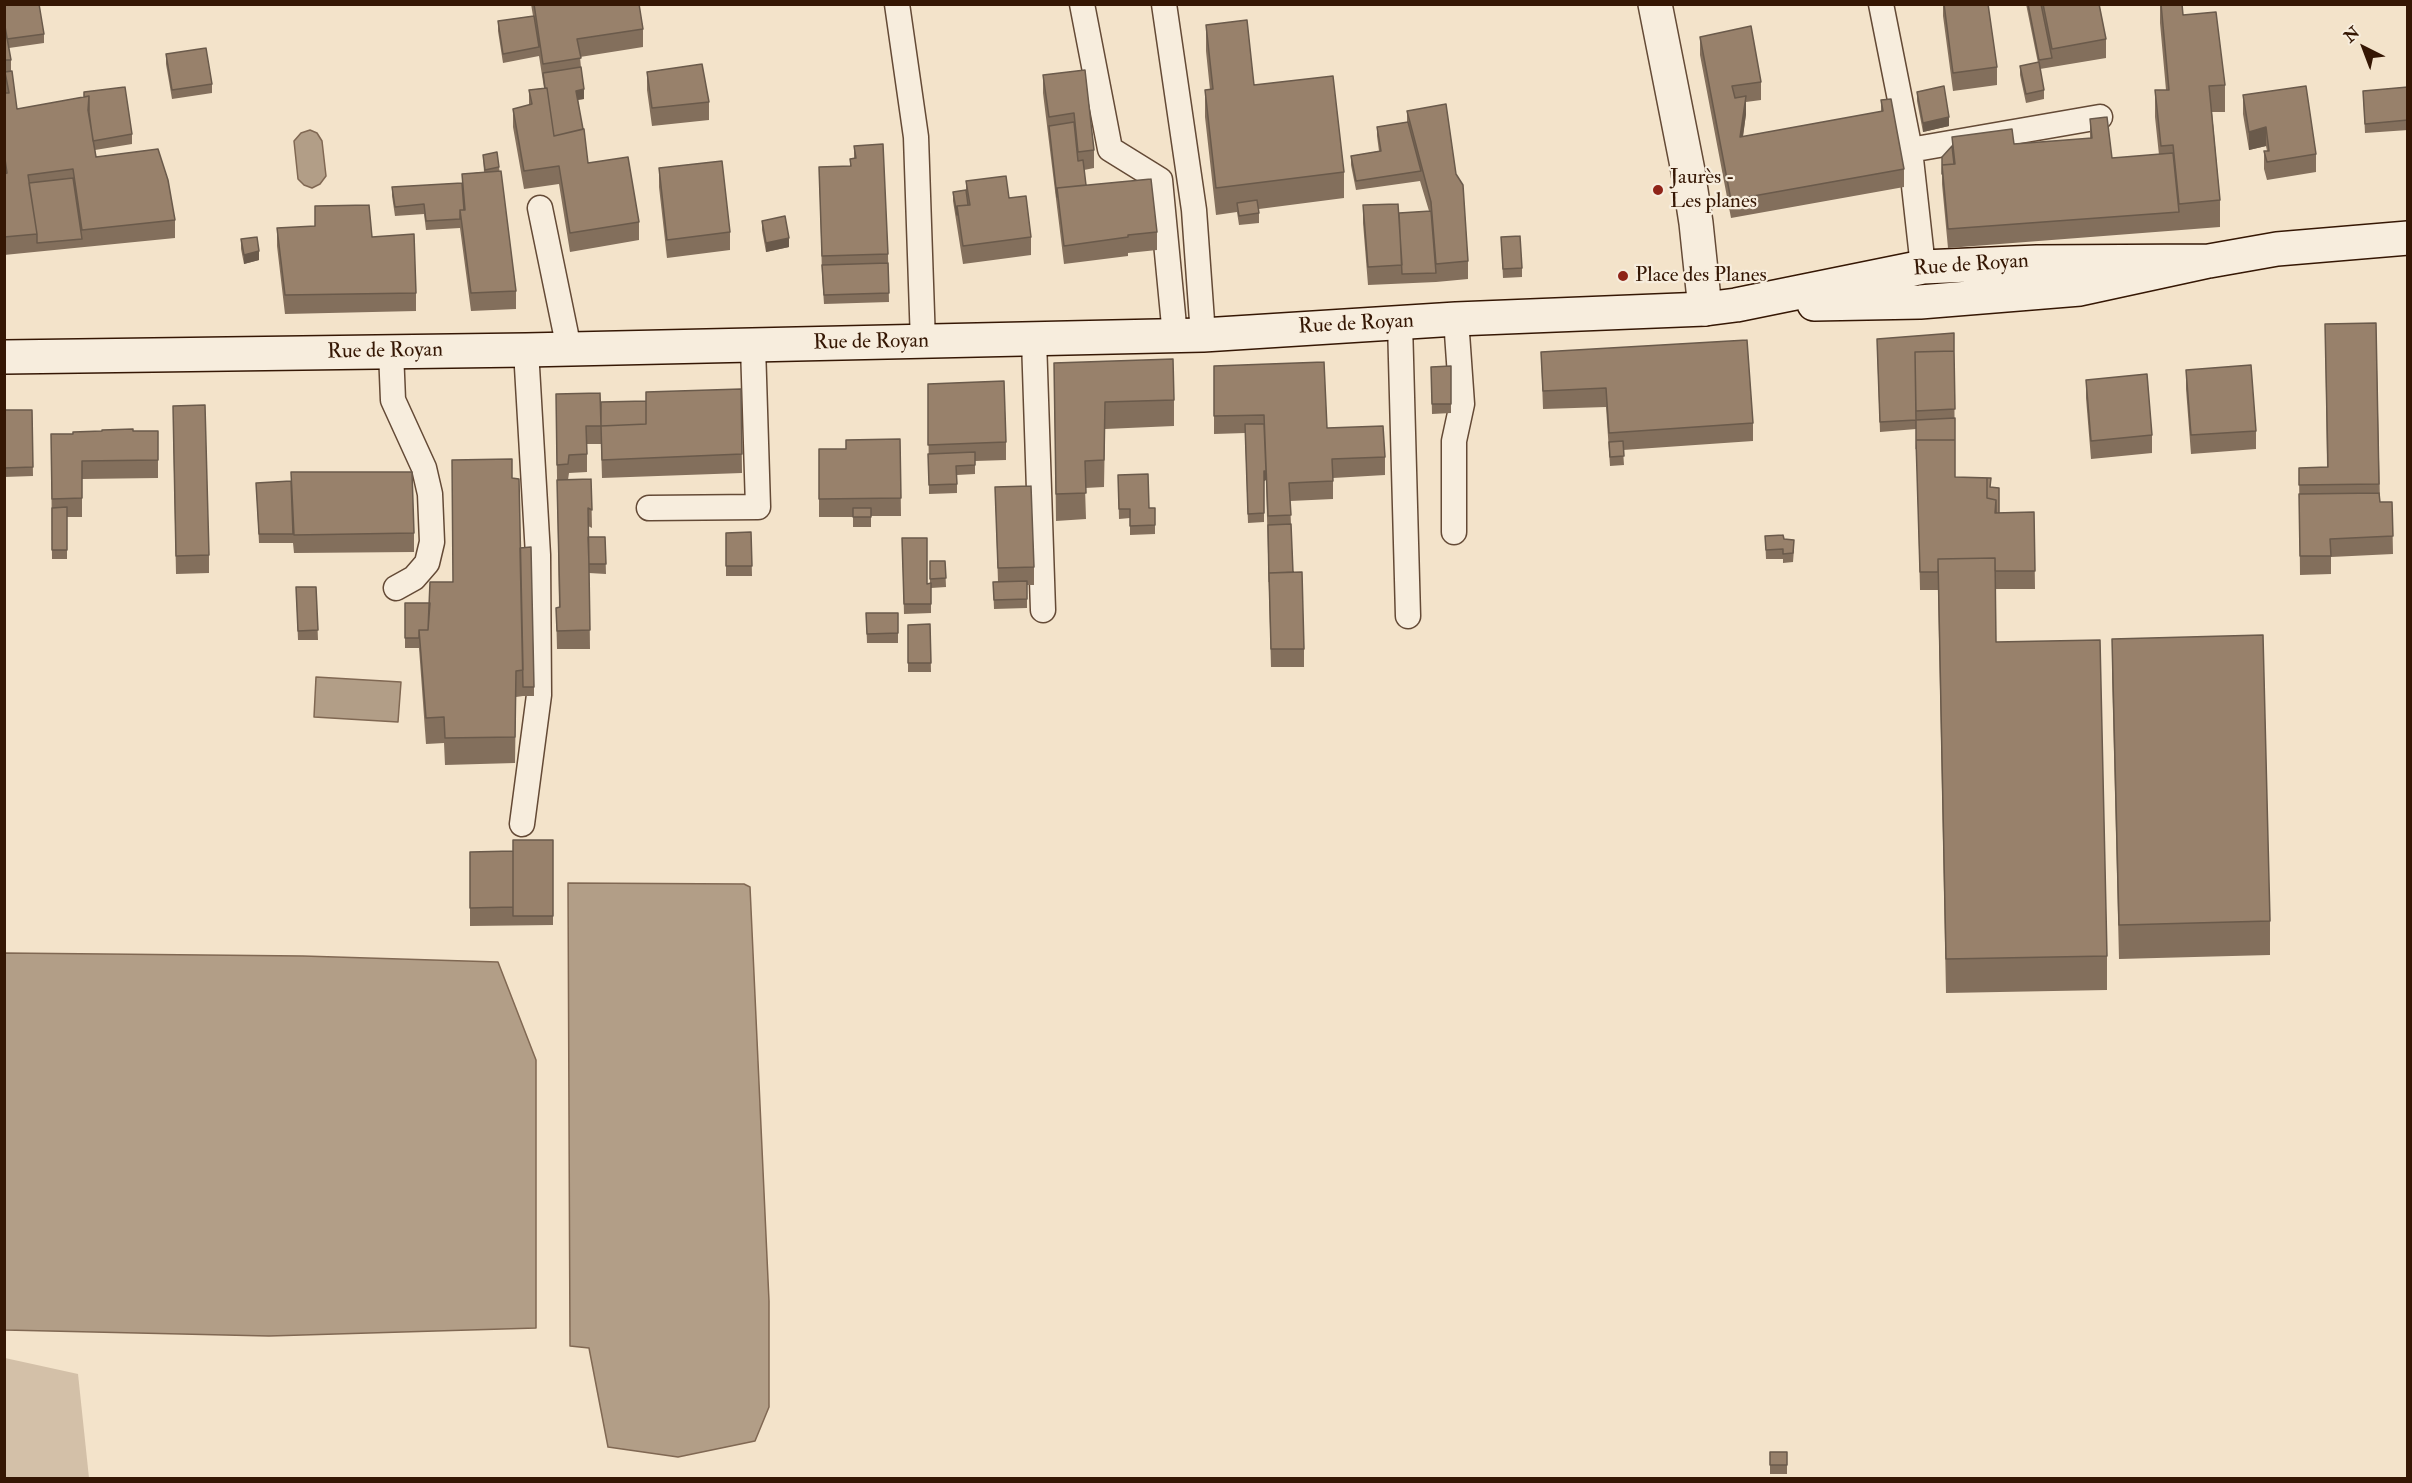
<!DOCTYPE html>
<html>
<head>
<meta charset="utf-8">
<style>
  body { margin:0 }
  #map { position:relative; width:2412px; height:1483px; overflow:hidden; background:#f3e3ca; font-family:"IM FELL Double Pica",serif }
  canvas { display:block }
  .frame { position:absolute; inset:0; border:6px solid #351704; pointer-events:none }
  .north { position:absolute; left:2334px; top:18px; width:60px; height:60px; -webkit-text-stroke:4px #f7eddd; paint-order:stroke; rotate:318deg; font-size:16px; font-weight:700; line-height:24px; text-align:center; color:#351704 }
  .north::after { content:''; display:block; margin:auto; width:21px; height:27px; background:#351704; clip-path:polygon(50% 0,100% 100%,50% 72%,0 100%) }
</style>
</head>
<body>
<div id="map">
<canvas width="2412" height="1483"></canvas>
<div class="frame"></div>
<div class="north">N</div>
</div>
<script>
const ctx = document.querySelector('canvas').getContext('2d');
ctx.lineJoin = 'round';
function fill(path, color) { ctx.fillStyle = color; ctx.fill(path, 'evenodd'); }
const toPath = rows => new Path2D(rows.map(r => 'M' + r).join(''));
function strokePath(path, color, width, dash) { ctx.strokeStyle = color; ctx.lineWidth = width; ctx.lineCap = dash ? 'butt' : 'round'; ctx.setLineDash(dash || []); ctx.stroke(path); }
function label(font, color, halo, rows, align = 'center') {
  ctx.font = font + ' "IM FELL Double Pica",serif'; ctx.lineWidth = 4.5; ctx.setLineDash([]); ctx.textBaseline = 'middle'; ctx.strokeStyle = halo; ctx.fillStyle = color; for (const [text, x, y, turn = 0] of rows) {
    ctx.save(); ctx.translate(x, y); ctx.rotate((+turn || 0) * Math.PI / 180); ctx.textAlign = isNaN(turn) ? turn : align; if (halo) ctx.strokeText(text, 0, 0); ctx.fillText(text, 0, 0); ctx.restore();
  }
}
fill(toPath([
  [5,1358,78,1374,89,1478,5,1478]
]), '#d3c0a8');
const water = toPath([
  [310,130,317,133,322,141,326,176,320,184,312,188,304,185,298,179,294,141,301,133,310,130],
  [316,677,401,682,398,722,314,717,316,677],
  [568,883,744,884,750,887,769,1301,769,1407,755,1441,678,1457,608,1447,589,1348,570,1346,568,883],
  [5,953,303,956,498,962,536,1060,536,1328,269,1336,5,1330,5,953]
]);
fill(water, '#b29e87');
strokePath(water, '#806853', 1.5);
const lane = toPath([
  [897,4,916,137,923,343],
  [1082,4,1110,149,1160,180,1175,336],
  [1164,4,1194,210,1203,335],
  [1881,4,1910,150,1923,267],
  [1910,150,2100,117],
  [540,208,569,349],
  [1400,323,1408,616],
  [1034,340,1043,610],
  [391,351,393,400,424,468,430,494,432,542,427,563,414,578,396,588],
  [649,508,758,507,753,346],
  [1454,532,1454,441,1462,404,1456,319],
  [522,824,539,695,538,555,526,350]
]);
const street = toPath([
  [1655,4,1688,171,1696,223,1705,309]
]);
const secondary = toPath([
  [1814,304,1920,302,2080,289,2209,261,2277,249,2408,238],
  [4,357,526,350,1203,335,1456,319,1705,309,1736,305,1923,267,2037,262,2209,261]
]);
strokePath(lane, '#644a36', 27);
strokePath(street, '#644a36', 36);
strokePath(secondary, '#351704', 36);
strokePath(lane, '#f7eddd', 24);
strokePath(street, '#f7eddd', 33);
strokePath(secondary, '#f7eddd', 33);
fill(toPath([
  [4,4,44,34,44,43,9,48,11,60,11,72,17,109,84,97,84,92,132,134,132,144,95,150,96,157,175,220,175,238,4,255,4,93,6,93,5,78,4,78],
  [531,4,639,4,643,29,643,47,580,57,584,99,578,100,588,163,639,222,639,240,570,252,559,184,524,189,513,127,513,109,529,105,529,90,544,88,539,56,503,63,498,31,498,21,533,16],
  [1943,4,1988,4,1997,67,1997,85,1953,91,1943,16],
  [2026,4,2099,4,2106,39,2106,58,2040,69,2044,90,2044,99,2026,103,2020,75,2020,66,2038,63],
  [2160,4,2182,4,2183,15,2225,85,2225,112,2212,112,2220,200,2220,227,1948,248,1942,184,1942,157,1952,146,1952,137,2014,144,2090,139,2090,119,2112,158,2159,155,2155,117,2155,90,2166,90,2160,23],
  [1206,25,1254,85,1344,172,1344,198,1259,209,1259,223,1239,225,1237,212,1216,215,1205,117,1205,90,1210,90,1206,51],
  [1700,37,1761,82,1761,100,1746,102,1746,114,1743,137,1881,112,1881,100,1904,169,1904,187,1731,218,1700,55],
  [166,54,212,84,212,93,172,99,166,64],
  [1085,70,1094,150,1094,168,1084,170,1086,185,1157,232,1157,250,1128,253,1128,256,1064,264,1043,93,1043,75],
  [647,72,709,102,709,120,652,126,647,90],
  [2408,87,2408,130,2365,133,2363,91],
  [1917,92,1949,126,1923,132,1917,101],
  [2243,95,2316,154,2316,172,2267,180,2264,169,2264,151,2267,151,2266,146,2249,150,2243,114],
  [1407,111,1468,261,1468,279,1436,282,1368,285,1363,223,1363,205,1399,213,1429,211,1420,181,1356,190,1351,165,1351,156,1379,151,1377,136,1377,127,1407,122],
  [854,146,888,254,889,302,824,304,822,274,819,167,850,166,850,159,854,158],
  [483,155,499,167,516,291,516,309,471,311,460,228,426,230,424,214,395,216,392,196,392,187,462,183,462,174,484,172],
  [659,168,730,232,730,250,667,258,659,187],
  [966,181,1009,198,1031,237,1031,255,963,264,953,201,953,192,966,190],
  [315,206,372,237,416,293,416,311,285,314,277,246,277,228,315,226],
  [762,221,789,247,766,252,762,230],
  [1501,237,1522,268,1522,277,1503,278],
  [241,239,259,260,244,264,241,249],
  [2376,323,2380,502,2392,502,2393,554,2331,557,2331,574,2300,575,2299,468,2327,467,2325,324],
  [1877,348,1954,351,1955,477,1991,487,1999,513,2034,512,2035,589,1995,589,1996,642,2107,956,2107,990,1946,993,1938,590,1920,590,1916,429,1880,432],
  [1541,352,1753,423,1753,441,1623,450,1624,465,1610,466,1606,407,1543,409],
  [1054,363,1174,400,1174,426,1105,429,1104,487,1085,488,1086,519,1056,521],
  [1214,366,1327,428,1385,457,1385,475,1333,478,1333,499,1290,501,1293,572,1304,649,1304,667,1271,667,1266,480,1264,481,1264,522,1248,523,1245,433,1214,434],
  [1451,366,1451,413,1432,414,1431,367],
  [2186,370,2256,431,2256,449,2191,454,2186,389],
  [2086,380,2152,435,2152,453,2091,459,2086,398],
  [928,384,1006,442,1006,460,975,461,975,474,957,475,957,493,929,494],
  [741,389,742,473,602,478,601,444,587,444,587,472,569,473,568,480,591,479,592,528,588,526,588,537,605,537,606,574,589,573,590,649,557,649,556,608,559,607,556,412,601,402,646,401],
  [4,410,32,410,33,476,4,477],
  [173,424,209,555,209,573,176,574],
  [133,431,158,431,158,478,82,479,82,517,67,517,67,559,52,559,51,434,73,434],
  [900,439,901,516,871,516,871,527,853,527,853,517,819,517,819,449,846,449,846,440],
  [1118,475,1149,508,1155,508,1155,534,1130,535,1130,518,1119,519],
  [512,478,534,687,534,696,523,696,516,697,515,763,445,765,444,743,426,744,419,648,405,648,405,603,430,603,452,582],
  [256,483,414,533,414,552,294,553,293,543,259,543],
  [995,487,1034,567,1034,585,1027,585,1027,608,994,609,993,582,998,582],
  [751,532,752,576,726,576,726,533],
  [1765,536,1784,539,1794,549,1793,562,1783,563,1783,559,1766,559],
  [902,538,927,584,930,583,930,561,945,561,946,587,931,588,931,613,904,614],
  [296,587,316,587,318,640,298,640],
  [866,613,898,613,898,643,867,643],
  [930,624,931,672,908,672,908,625],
  [2112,639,2270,921,2270,955,2119,959,2112,673],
  [553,840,553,925,470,926,470,908,513,851],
  [1770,1452,1787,1452,1787,1474,1770,1474]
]), '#836f5c');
fill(toPath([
  [584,89,584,99,576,100,576,91],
  [1746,96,1746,114,1740,156,1740,137],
  [1949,117,1949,126,1923,132,1923,123],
  [2266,127,2266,146,2249,150,2249,132],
  [789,238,789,247,766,252,766,243],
  [259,251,259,260,244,264,244,255],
  [1264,471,1266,471,1266,480,1264,481]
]), '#6a5a4b');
const building = toPath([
  [4,4,39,4,44,34,7,39,4,21,4,4],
  [534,4,639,4,643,29,577,39,581,58,543,64,534,4],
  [1944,4,1988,4,1997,67,1953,73,1944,4],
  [2028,4,2041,4,2052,58,2039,60,2028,4],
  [2043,4,2099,4,2106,39,2052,49,2043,4],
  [2161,4,2182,4,2183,15,2216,12,2225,85,2209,86,2220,200,2179,204,2173,145,2161,146,2155,90,2169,90,2161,4],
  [534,16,539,47,503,54,498,21,534,16],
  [1247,20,1254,85,1333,76,1344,172,1216,188,1205,90,1213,89,1206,25,1247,20],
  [4,21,11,60,4,60,4,21],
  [1751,26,1761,82,1732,86,1735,98,1746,96,1740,137,1883,111,1881,100,1891,99,1904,169,1731,200,1700,37,1751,26],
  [206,48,212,84,172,90,166,54,206,48],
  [2039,62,2044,90,2026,94,2020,66,2039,62],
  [702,64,709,102,652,108,647,72,702,64],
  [581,67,584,89,576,91,583,129,554,136,547,88,545,88,543,73,581,67],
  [1085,70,1094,150,1078,152,1074,113,1049,117,1043,75,1085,70],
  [12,71,17,109,89,96,88,110,96,157,158,149,168,180,175,220,82,230,73,169,28,175,37,234,4,237,4,174,7,173,4,152,4,93,9,93,5,72,12,71],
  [1944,86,1949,117,1923,123,1917,92,1944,86],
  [2306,86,2316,154,2267,162,2264,151,2269,151,2266,127,2249,132,2243,95,2306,86],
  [125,87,132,134,93,141,89,112,89,96,84,97,84,92,125,87],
  [2408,87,2408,120,2365,124,2363,91,2408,87],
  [547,88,554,136,584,129,588,163,628,157,639,222,570,233,559,166,524,171,513,109,532,104,529,90,547,88],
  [1446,104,1456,174,1463,185,1468,261,1436,264,1431,202,1407,111,1446,104],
  [2107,117,2112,158,2173,153,2179,212,1948,229,1942,165,1955,164,1952,137,2012,129,2014,144,2092,138,2090,119,2107,117],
  [1074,122,1078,161,1083,160,1086,185,1057,188,1057,197,1049,126,1074,122],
  [1408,122,1421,171,1356,181,1351,156,1381,151,1377,127,1408,122],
  [883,144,888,254,822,256,819,167,851,166,850,159,856,158,854,146,883,144],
  [1952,146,1954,164,1942,165,1942,174,1942,157,1952,146],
  [497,152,499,167,485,170,483,155,497,152],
  [722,161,730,232,667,240,659,168,722,161],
  [501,171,516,291,471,293,460,210,465,210,462,174,501,171],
  [1006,176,1009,198,1026,196,1031,237,963,246,957,206,970,205,966,181,1006,176],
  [73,178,82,239,37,243,37,234,29,183,73,178],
  [1151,179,1157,232,1128,235,1128,237,1064,246,1057,188,1151,179],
  [462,183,464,210,460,210,460,219,426,221,424,204,395,207,392,187,462,183],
  [966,190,968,205,957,206,957,215,953,192,966,190],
  [1257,200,1259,213,1239,216,1237,203,1257,200],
  [1398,204,1402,265,1368,267,1363,205,1398,204],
  [369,205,372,237,414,234,416,293,285,295,277,228,315,226,315,206,369,205],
  [1431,211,1436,273,1402,274,1399,213,1431,211],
  [785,216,789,238,766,243,762,221,785,216],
  [1520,236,1522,268,1503,269,1501,237,1520,236],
  [257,237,259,251,244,255,241,239,257,237],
  [888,263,889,293,824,295,822,265,888,263],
  [2376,323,2379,484,2299,485,2299,468,2328,467,2325,324,2376,323],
  [1954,333,1954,351,1915,352,1916,420,1880,422,1877,339,1954,333],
  [1747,340,1753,423,1609,433,1606,388,1543,391,1541,352,1747,340],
  [1954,351,1955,409,1916,411,1915,352,1954,351],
  [1173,359,1174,400,1105,402,1104,460,1085,461,1086,493,1056,494,1054,363,1173,359],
  [1324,362,1327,428,1383,426,1385,457,1332,459,1333,481,1289,483,1291,515,1268,516,1264,415,1214,416,1214,366,1324,362],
  [2251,365,2256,431,2191,435,2186,370,2251,365],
  [1451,366,1451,404,1432,404,1431,367,1451,366],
  [2147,374,2152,435,2091,441,2086,380,2147,374],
  [1004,381,1006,442,928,445,928,384,1004,381],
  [741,389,742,454,602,460,601,426,646,424,646,392,741,389],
  [600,393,601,426,586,426,587,454,569,455,568,464,557,465,556,394,600,393],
  [646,401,646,424,601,426,601,402,646,401],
  [205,405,209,555,176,556,173,406,205,405],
  [4,410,32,410,33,467,4,468,4,410],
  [1955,418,1955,440,1916,440,1916,449,1916,420,1955,418],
  [1245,424,1264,424,1266,471,1264,471,1264,513,1248,514,1245,424],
  [133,429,133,431,158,431,158,460,82,461,82,498,52,499,51,434,73,434,73,432,102,431,102,430,133,429],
  [900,439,901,498,819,499,819,449,846,449,846,440,900,439],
  [1916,440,1955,440,1955,477,1987,478,1987,498,1996,500,1995,513,2034,512,2035,571,1995,571,1995,558,1938,559,1938,572,1920,572,1916,440],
  [1623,441,1624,456,1610,457,1609,442,1623,441],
  [975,452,975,465,956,466,957,484,929,485,928,454,975,452],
  [512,459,512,478,519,479,523,670,516,671,515,737,445,738,444,717,426,718,419,630,428,630,430,582,453,582,452,460,512,459],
  [291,472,412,472,414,533,294,535,291,472],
  [1148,474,1149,508,1155,508,1155,525,1130,526,1130,509,1119,509,1118,475,1148,474],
  [1955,477,1991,478,1990,487,1999,488,1999,513,1996,513,1996,500,1987,498,1987,478,1955,477],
  [591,479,592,510,588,508,590,630,557,631,556,608,560,607,557,480,591,479],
  [291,481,293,534,259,534,256,483,291,481],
  [1031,486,1034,567,998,568,995,487,1031,486],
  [2379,493,2380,502,2392,502,2393,536,2330,539,2331,556,2300,556,2299,494,2379,493],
  [67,507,67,550,52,550,52,508,67,507],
  [853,508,871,508,871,517,853,517,853,508],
  [1291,524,1293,572,1269,573,1269,582,1268,525,1291,524],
  [751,532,752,566,726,566,726,533,751,532],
  [1783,535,1784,539,1794,540,1793,553,1783,554,1783,549,1766,550,1765,536,1783,535],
  [588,537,605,537,606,564,589,564,588,537],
  [902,538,927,538,927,584,931,583,931,604,904,604,902,538],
  [531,547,534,687,523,687,520,548,531,547],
  [1995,558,1996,642,2100,640,2107,956,1946,959,1938,559,1995,558],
  [930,561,945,561,946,578,930,579,930,561],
  [1302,572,1304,649,1271,649,1269,573,1302,572],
  [1027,581,1027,599,994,600,993,582,1027,581],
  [296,587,316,587,318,630,298,631,296,587],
  [405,603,430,603,428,630,419,630,419,638,405,638,405,603],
  [866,613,898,613,898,633,867,634,866,613],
  [930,624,931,663,908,663,908,625,930,624],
  [2263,635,2270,921,2119,925,2112,639,2263,635],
  [513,840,553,840,553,916,513,916,513,840],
  [513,851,513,907,470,908,470,852,513,851],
  [1770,1452,1787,1452,1787,1465,1770,1465,1770,1452]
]);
fill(building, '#98816b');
strokePath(building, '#6a5a4b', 1.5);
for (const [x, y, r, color] of [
  [1658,190,6,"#8f2418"],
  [1623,276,6,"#8f2418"]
]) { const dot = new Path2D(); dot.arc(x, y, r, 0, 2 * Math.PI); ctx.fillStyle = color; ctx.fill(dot); strokePath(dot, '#f7eddd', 2); }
label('21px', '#351704', '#f7eddd', [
  ["Jaurès -",1670,178],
  ["Les planes",1670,202],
  ["Place des Planes",1635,276]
], 'left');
label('21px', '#351704', '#f7eddd', [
  ["Rue de Royan",1971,266,-4],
  ["Rue de Royan",1356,325,-3],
  ["Rue de Royan",871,343,-1],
  ["Rue de Royan",385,352,-1]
]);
</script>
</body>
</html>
